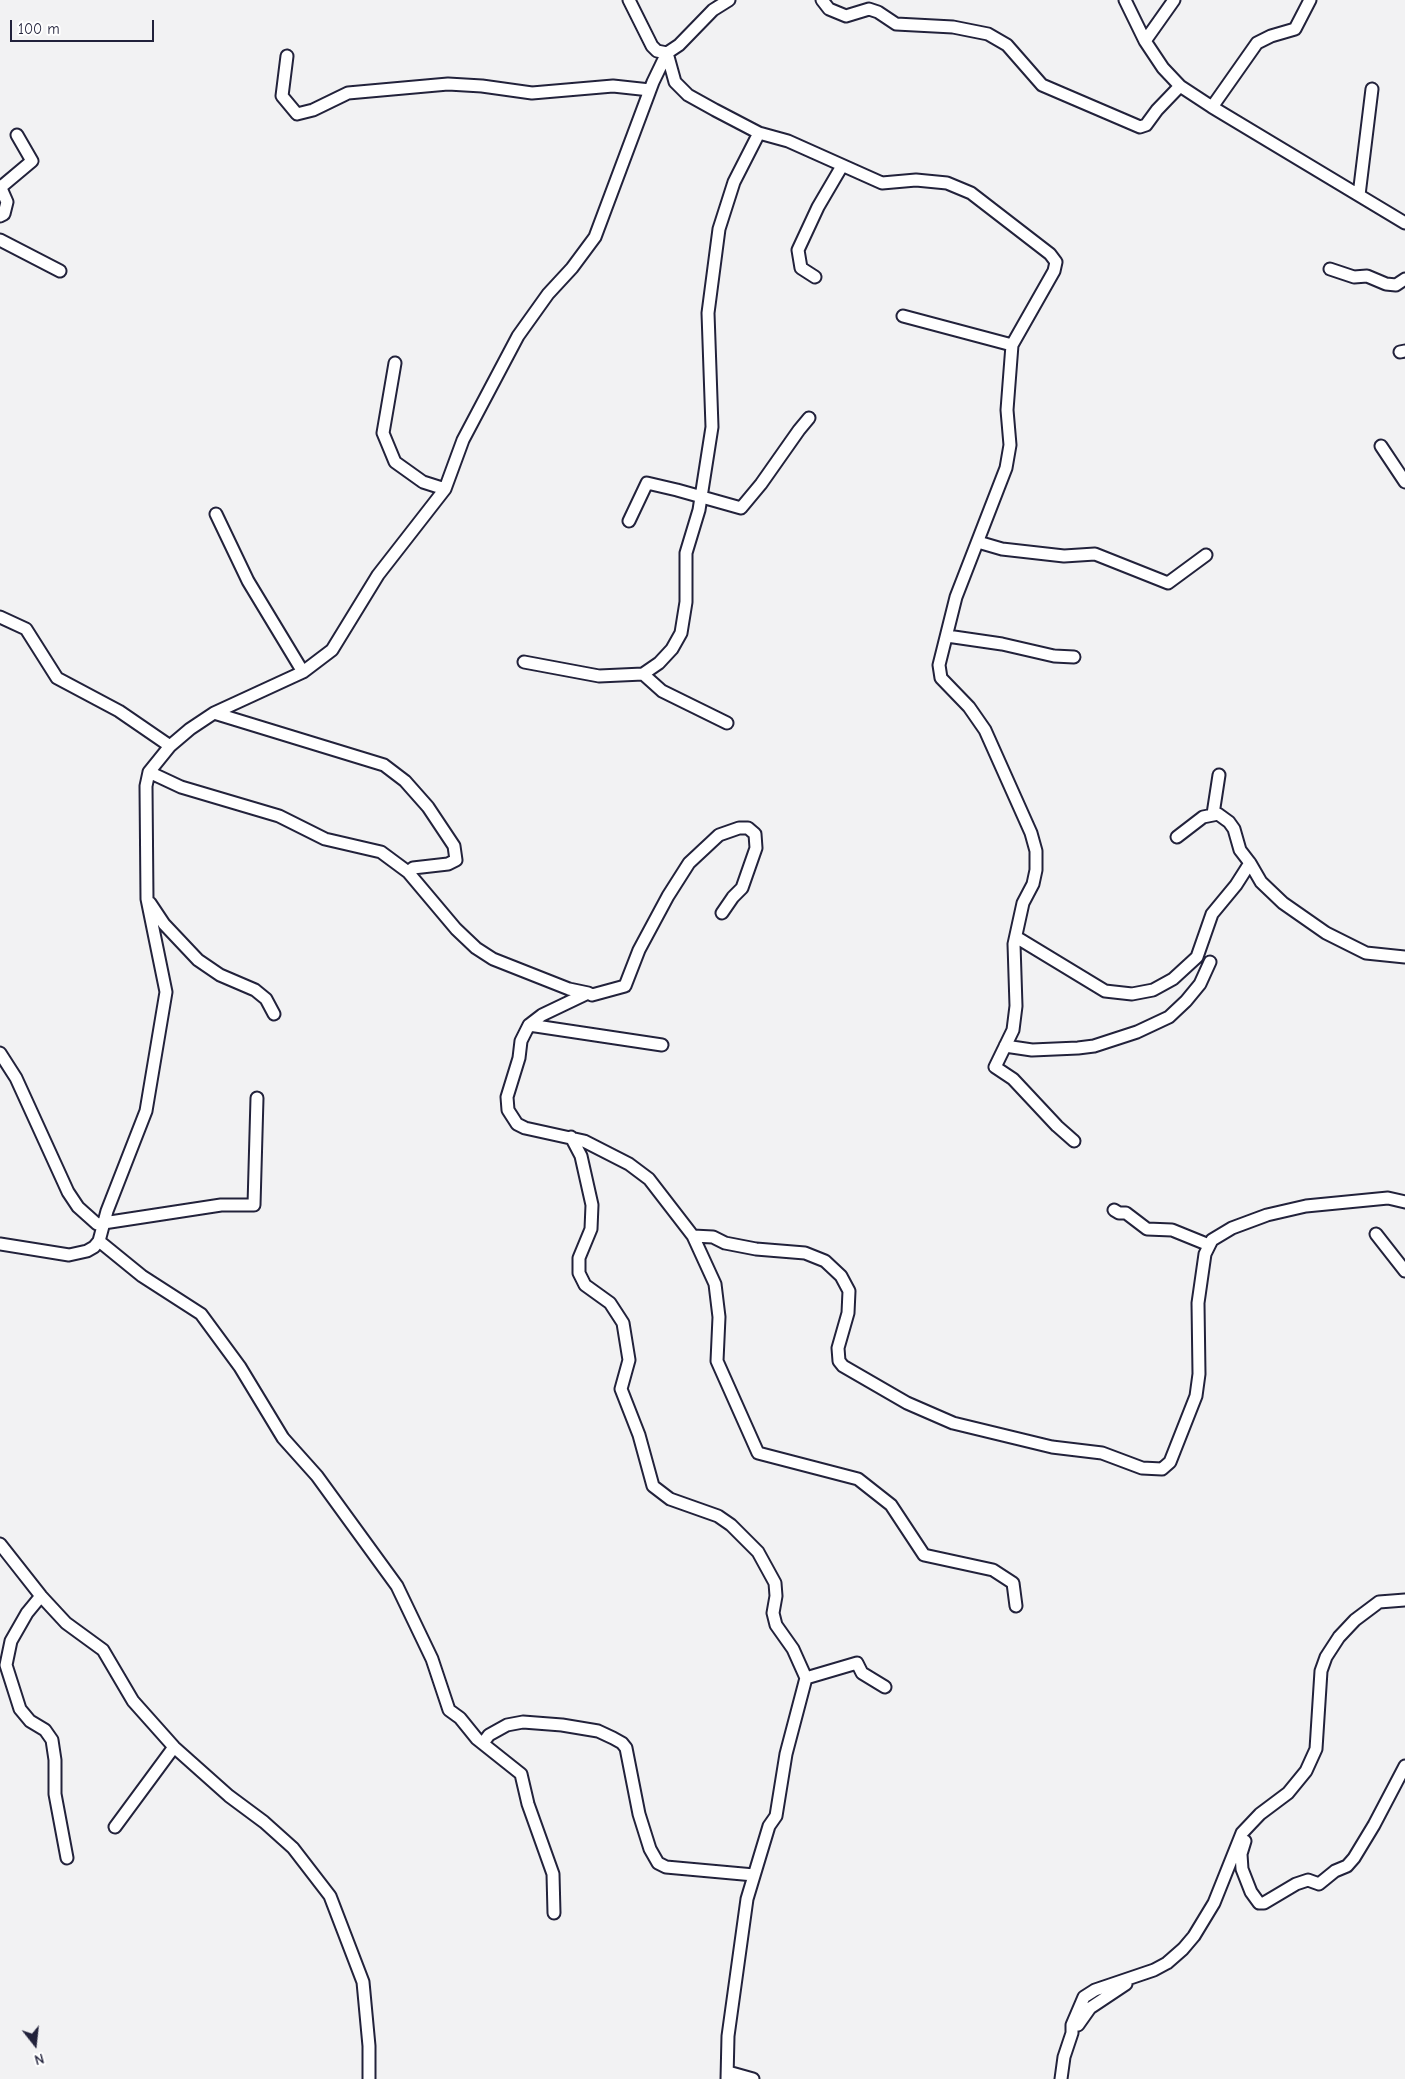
<!DOCTYPE html>
<html>
<head>
<meta charset="utf-8">
<style>
  body { margin:0 }
  #map { position:relative; width:1405px; height:2079px; overflow:hidden; background:#f2f2f3; font-family:"Comic Neue",sans-serif }
  canvas { display:block }
  .north { position:absolute; left:10px; top:2019px; width:50px; height:50px; -webkit-text-stroke:4px #fff; paint-order:stroke; rotate:164deg; font-size:14px; font-weight:700; line-height:20px; text-align:center; color:#22223b }
  .north::after { content:''; display:block; margin:auto; width:18px; height:22px; background:#22223b; clip-path:polygon(50% 0,100% 100%,50% 72%,0 100%) }
  .scale { position:absolute; left:10px; top:20px; width:144px; height:22px; box-sizing:border-box; border:2px solid #22223b; border-top:0; padding-left:6px; font-size:15px; line-height:18px; white-space:nowrap; color:#22223b; -webkit-text-stroke:4px #fff; paint-order:stroke }
</style>
</head>
<body>
<div id="map">
<canvas width="1405" height="2079"></canvas>
<div class="north">N</div>
<div class="scale">100 m</div>
</div>
<script>
const ctx = document.querySelector('canvas').getContext('2d');
ctx.lineJoin = 'round';
const toPath = rows => new Path2D(rows.map(r => 'M' + r).join(''));
function strokePath(path, color, width, dash) { ctx.strokeStyle = color; ctx.lineWidth = width; ctx.lineCap = dash ? 'butt' : 'round'; ctx.setLineDash(dash || []); ctx.stroke(path); }
const minor = toPath([
  [629,0,652,46,657,51,667,53],
  [822,0,829,9,846,16,869,9,878,12,896,24,953,27,988,34,1007,45,1042,85,1140,127,1146,125,1157,110,1180,86],
  [1125,0,1145,41,1163,68,1180,86,1212,107,1405,223],
  [1145,41,1174,0],
  [667,53,675,82,688,95,715,110,759,133,788,141,882,183,916,180,947,183,971,193,1050,254,1056,262,1054,271,1012,345,1007,410,1010,445,1006,468,956,597,939,665,941,678,969,707,985,730,1031,833,1036,851,1036,870,1033,884,1023,903,1014,944,1016,1006,1013,1030,995,1067,1013,1079,1057,1126,1074,1141],
  [287,56,282,96,297,114,313,110,348,93,448,84,482,86,532,93,613,86,650,90],
  [1212,107,1257,43,1271,36,1295,29,1310,0],
  [0,186,7,202,4,214,0,216],
  [1,187,32,161,17,135],
  [1359,195,1372,89],
  [0,240,60,271],
  [1330,269,1354,277,1367,276,1386,284,1396,285,1405,279],
  [815,277,801,268,798,250,818,207,842,166],
  [903,316,1012,345],
  [1400,352,1405,351],
  [395,363,383,433,395,462,423,482,445,489],
  [1381,446,1405,482],
  [216,514,248,581,303,672],
  [629,521,647,483,677,490,741,508,761,484,799,430,809,418],
  [978,542,1002,549,1064,556,1095,554,1168,583,1206,555],
  [0,617,26,629,57,678,119,711,170,746],
  [947,636,1002,644,1054,656,1074,657],
  [524,662,599,676,643,674,659,663,672,649,681,633,686,602,686,553,699,510,712,427,708,313,719,229,734,182,759,133],
  [643,674,662,691,727,723],
  [214,713,384,765,405,781,428,807,454,846,456,860,448,864,413,868,408,872],
  [149,772,181,787,279,816,325,839,381,852,408,872,456,929,476,948,493,959,569,989,588,993,542,1015,529,1025,521,1041,519,1058,507,1097,508,1110,517,1124,525,1128,584,1141,629,1164,649,1179,693,1236,713,1237,725,1243,756,1249,805,1253,825,1261,841,1276,849,1291,848,1313,838,1348,839,1361,843,1366,907,1403,953,1423,1052,1447,1102,1453,1142,1468,1162,1469,1170,1462,1196,1396,1199,1374,1198,1303,1205,1254,1212,1240,1232,1228,1267,1215,1306,1206,1388,1198,1405,1202],
  [1213,814,1219,775],
  [1177,837,1203,817,1218,814,1229,822,1234,829,1240,850,1250,863],
  [150,903,164,924,198,960,220,975,255,990,266,999,274,1014],
  [1016,937,1105,991,1132,994,1153,990,1173,979,1197,957,1212,914,1236,885,1250,863,1261,882,1283,903,1326,933,1366,953,1405,957],
  [588,993,592,995,625,986,639,950,668,896,689,863,719,835,739,828,748,828,755,834,756,848,742,888,733,897,722,913],
  [529,1025,662,1045],
  [1005,1046,1032,1050,1078,1048,1094,1046,1137,1032,1169,1017,1186,1001,1200,984,1210,962],
  [0,1053,16,1078,68,1192,78,1207,97,1224,221,1205,254,1205,257,1098],
  [571,1137,581,1156,592,1205,591,1229,579,1258,579,1273,585,1285,610,1303,623,1323,629,1360,621,1389,639,1435,653,1486,670,1499,718,1516,731,1525,758,1552,775,1583,776,1596,773,1613,776,1625,793,1649,806,1678,786,1754,776,1816,769,1826,747,1899,728,2036,727,2079],
  [1114,1210,1119,1213,1126,1213,1147,1229,1172,1230,1209,1245],
  [1376,1234,1405,1271],
  [693,1236,715,1284,719,1317,717,1361,758,1453,858,1479,891,1505,924,1555,993,1570,1013,1583,1016,1606],
  [99,1241,142,1276,201,1314,240,1367,283,1438,317,1476,397,1586,432,1659,449,1710,460,1718,477,1739,521,1774,528,1804,553,1874,554,1913],
  [0,1244,69,1255,87,1251,94,1247,99,1241,107,1211,146,1111,166,992,147,899,146,786,149,772,170,746,190,729,214,713,303,672,332,650,378,575,445,489,463,440,518,336,548,294,572,268,595,237,653,82,667,53,679,45,713,10,729,0],
  [0,1544,41,1596,66,1623,103,1650,133,1701,174,1747,229,1796,264,1822,293,1848,330,1896,363,1982,369,2046,369,2079],
  [41,1596,27,1613,11,1641,6,1665,20,1709,30,1721,45,1730,52,1740,55,1760,55,1794,67,1858],
  [806,1678,857,1663,862,1673,885,1687],
  [483,1743,489,1735,507,1725,523,1722,562,1725,598,1731,613,1738,622,1743,626,1748,639,1814,650,1849,658,1863,666,1867,754,1875],
  [115,1827,174,1747],
  [1245,1841,1241,1854,1242,1869,1251,1892,1259,1903,1264,1903,1296,1884,1308,1880,1319,1884,1335,1871,1347,1866,1354,1858,1374,1825,1405,1766],
  [1078,2025,1090,2008,1126,1984],
  [728,2072,753,2079],
  [1061,2079,1064,2057,1072,2033,1072,2025,1084,1997,1095,1990,1154,1970,1167,1963,1183,1949,1194,1936,1214,1903,1242,1833,1260,1814,1288,1793,1306,1771,1316,1749,1321,1671,1326,1657,1339,1637,1355,1620,1379,1602,1405,1600]
]);
strokePath(minor, '#22223b', 15);
strokePath(minor, '#fff', 11);
</script>
</body>
</html>
